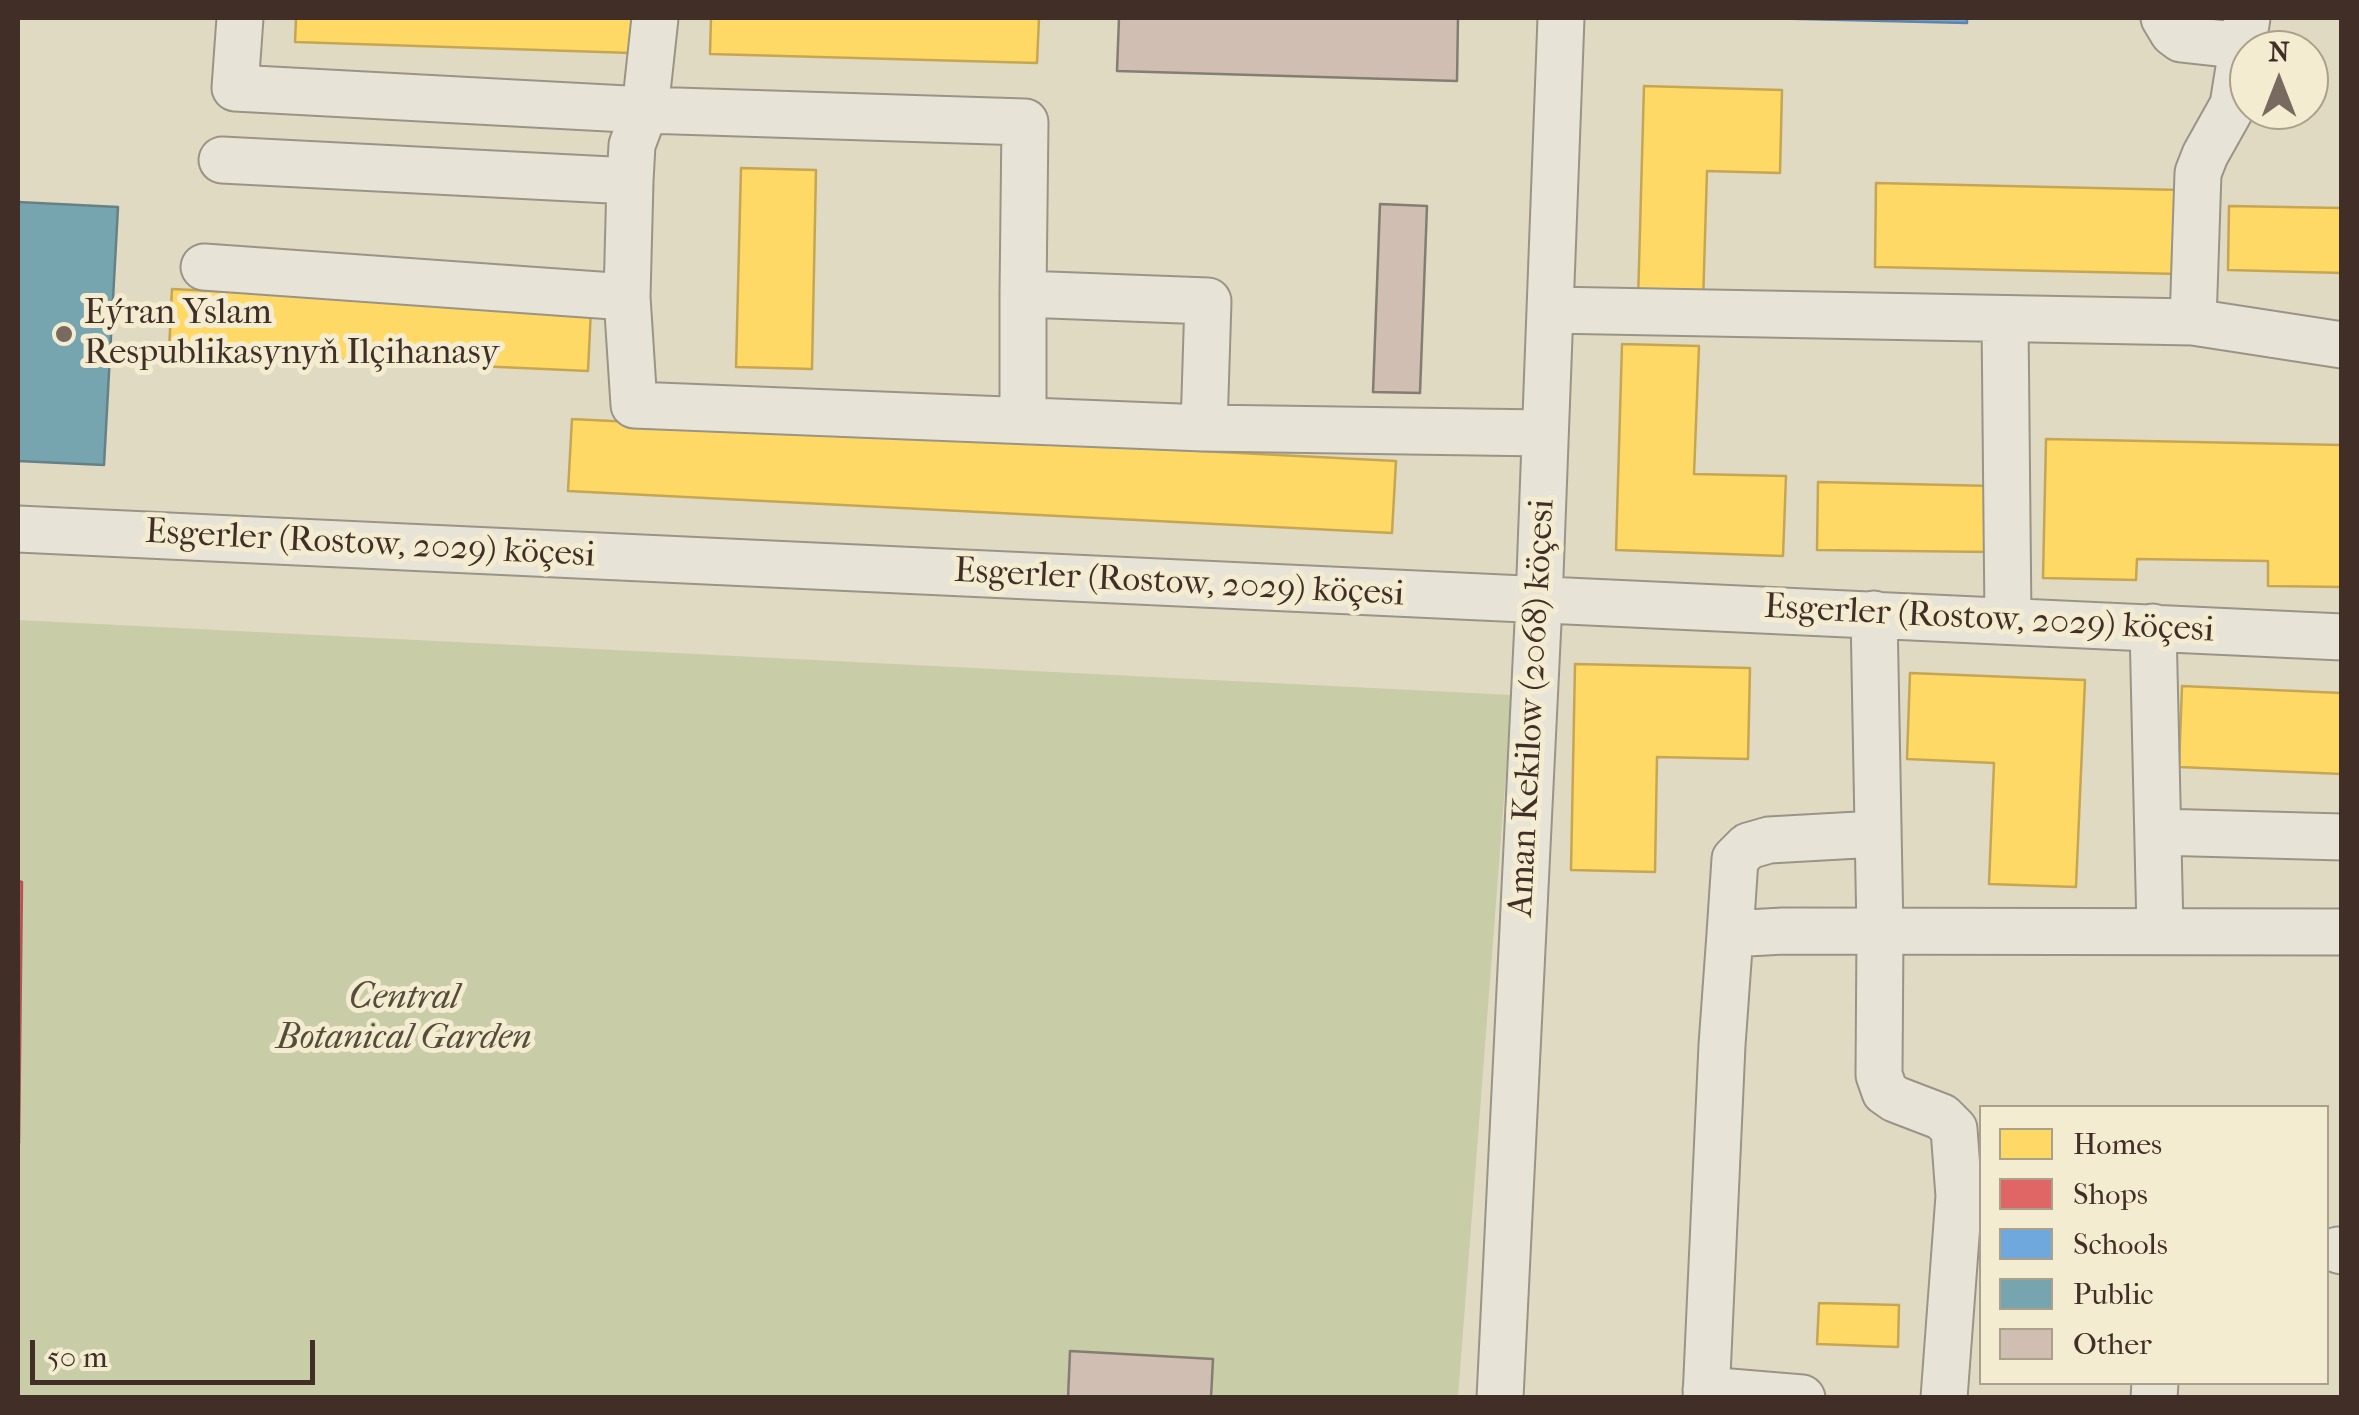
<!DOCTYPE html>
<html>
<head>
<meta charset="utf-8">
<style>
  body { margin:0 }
  #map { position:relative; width:2359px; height:1415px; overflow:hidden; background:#e0dac3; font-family:"IM FELL French Canon",serif }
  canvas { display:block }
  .frame { position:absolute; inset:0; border:20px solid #402e27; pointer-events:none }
  .legend { position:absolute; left:1979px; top:1105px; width:350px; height:280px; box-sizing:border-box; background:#f3ecd0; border:2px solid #aba08c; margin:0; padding:12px 18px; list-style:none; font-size:30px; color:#402e27 }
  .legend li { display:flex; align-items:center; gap:20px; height:50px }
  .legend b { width:50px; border:2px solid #aba08c }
  .north { position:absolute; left:2229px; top:30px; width:100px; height:100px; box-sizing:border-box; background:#f3ecd0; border:2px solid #aba08c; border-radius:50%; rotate:0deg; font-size:28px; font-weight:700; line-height:40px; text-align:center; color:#402e27 }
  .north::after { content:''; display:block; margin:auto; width:35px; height:45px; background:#786a5e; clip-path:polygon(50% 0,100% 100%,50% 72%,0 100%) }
  .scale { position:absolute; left:30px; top:1340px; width:285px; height:45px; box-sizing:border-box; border:5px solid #402e27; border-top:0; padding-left:12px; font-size:30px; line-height:35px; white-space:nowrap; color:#402e27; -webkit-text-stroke:8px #f3ecd0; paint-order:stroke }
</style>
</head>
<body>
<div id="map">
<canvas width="2359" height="1415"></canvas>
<div class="frame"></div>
<ul class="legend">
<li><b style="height:28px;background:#ffd966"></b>Homes</li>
<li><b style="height:28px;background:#e06666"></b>Shops</li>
<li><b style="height:28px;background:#6fa8dc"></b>Schools</li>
<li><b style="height:28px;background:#76a5af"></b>Public</li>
<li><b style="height:28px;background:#d0beb2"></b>Other</li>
</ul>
<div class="north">N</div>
<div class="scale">50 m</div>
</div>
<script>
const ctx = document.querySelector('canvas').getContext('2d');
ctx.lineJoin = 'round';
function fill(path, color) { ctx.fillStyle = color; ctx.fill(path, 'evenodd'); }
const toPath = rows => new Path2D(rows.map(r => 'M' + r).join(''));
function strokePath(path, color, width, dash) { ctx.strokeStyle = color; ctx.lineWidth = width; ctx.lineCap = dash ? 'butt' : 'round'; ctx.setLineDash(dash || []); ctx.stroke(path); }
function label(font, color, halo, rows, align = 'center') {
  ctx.font = font + ' "IM FELL French Canon",serif'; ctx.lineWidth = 10; ctx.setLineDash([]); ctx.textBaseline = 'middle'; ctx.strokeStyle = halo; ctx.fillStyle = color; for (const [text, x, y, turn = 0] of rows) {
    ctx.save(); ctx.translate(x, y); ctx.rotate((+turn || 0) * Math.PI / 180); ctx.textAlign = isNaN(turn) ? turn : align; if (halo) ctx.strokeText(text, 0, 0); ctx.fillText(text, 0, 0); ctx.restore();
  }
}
fill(toPath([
  [18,620,1512,695,1458,1397,18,1397]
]), '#c8cda7');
const homes = toPath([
  [296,18,633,18,632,53,295,42,296,18],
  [711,18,1039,18,1037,63,710,54,711,18],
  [1644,86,1782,90,1780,173,1707,171,1703,303,1638,301,1644,86],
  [741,168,816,170,812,369,736,367,741,168],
  [1876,183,2182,190,2180,274,1875,267,1876,183],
  [2229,206,2342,208,2342,273,2228,270,2229,206],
  [172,289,591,309,588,371,169,352,172,289],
  [1622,344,1699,346,1694,474,1786,476,1783,556,1616,550,1622,344],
  [572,419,1396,461,1392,533,568,491,572,419],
  [2046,439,2342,445,2342,587,2268,586,2268,561,2137,559,2136,580,2043,578,2046,439],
  [1818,482,1993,486,1991,552,1817,550,1818,482],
  [1575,664,1750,668,1748,759,1657,757,1655,872,1571,870,1575,664],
  [1910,673,2085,680,2076,887,1989,884,1994,763,1907,759,1910,673],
  [2182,686,2342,693,2342,774,2179,767,2182,686],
  [1819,1303,1899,1305,1898,1347,1817,1344,1819,1303]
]);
fill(homes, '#ffd966');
strokePath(homes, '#c6a653', 2.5);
const shops = toPath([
  [18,881,22,882,19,1143,18,1142,18,881]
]);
fill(shops, '#e06666');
strokePath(shops, '#b05553', 2.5);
const schools = toPath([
  [1760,18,1967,18,1967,23,1760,18]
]);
fill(schools, '#6fa8dc');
strokePath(schools, '#6183a6', 2.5);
const public = toPath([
  [18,202,118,207,104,465,18,461,18,202]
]);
fill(public, '#76a5af');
strokePath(public, '#668186', 2.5);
const building = toPath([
  [1119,18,1458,18,1457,81,1117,71,1119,18],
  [1380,204,1427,206,1420,393,1373,392,1380,204],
  [1070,1351,1213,1359,1211,1398,1068,1398,1070,1351]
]);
fill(building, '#d0beb2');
strokePath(building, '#847e72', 2.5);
const minor = toPath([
  [240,18,235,88,645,110,1025,122,1023,294,1208,301,1204,428],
  [655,18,645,110,632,145,630,181,627,297,634,405,1204,428,1544,433],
  [2164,18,2173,33,2181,39,2244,46],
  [222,160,630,181],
  [204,267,627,297],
  [1023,294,1023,420],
  [1550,310,2193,322,2342,345],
  [2005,319,2008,620],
  [2193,322,2198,173,2205,155,2233,105,2247,18],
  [18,529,2342,637],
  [1874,614,1880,932,1879,1075,1885,1092,1895,1099,1942,1117,1954,1129,1959,1196,1944,1398],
  [2153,627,2160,930],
  [2158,832,2342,837],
  [1730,934,1735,859,1748,846,1769,840,1876,834],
  [2338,1250,2342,1251],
  [1706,1390,1802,1398],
  [1500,1398,1539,602,1561,18],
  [1706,1398,1722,1045,1730,934,1783,931,2342,932],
  [2154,1398,2155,1382]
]);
strokePath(minor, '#9a9486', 49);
strokePath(minor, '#e7e3d7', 45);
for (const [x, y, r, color] of [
  [64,334,10,"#786a5e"]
]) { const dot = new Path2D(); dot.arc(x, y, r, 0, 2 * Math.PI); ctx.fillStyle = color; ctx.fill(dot); strokePath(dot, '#f3ecd0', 4); }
label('35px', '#402e27', '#f3ecd0', [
  ["Eýran Yslam",84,314],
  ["Respublikasynyň Ilçihanasy",84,354]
], 'left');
label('35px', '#402e27', '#f3ecd0', [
  ["Esgerler (Rostow, 2029) köçesi",370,545,3],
  ["Esgerler (Rostow, 2029) köçesi",1179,584,3],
  ["Esgerler (Rostow, 2029) köçesi",1989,620,3],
  ["Aman Kekilow (2068) köçesi",1533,708,-87]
]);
label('italic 35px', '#574c3c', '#f3ecd0', [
  ["Central",404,999],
  ["Botanical Garden",404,1039]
]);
</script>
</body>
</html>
